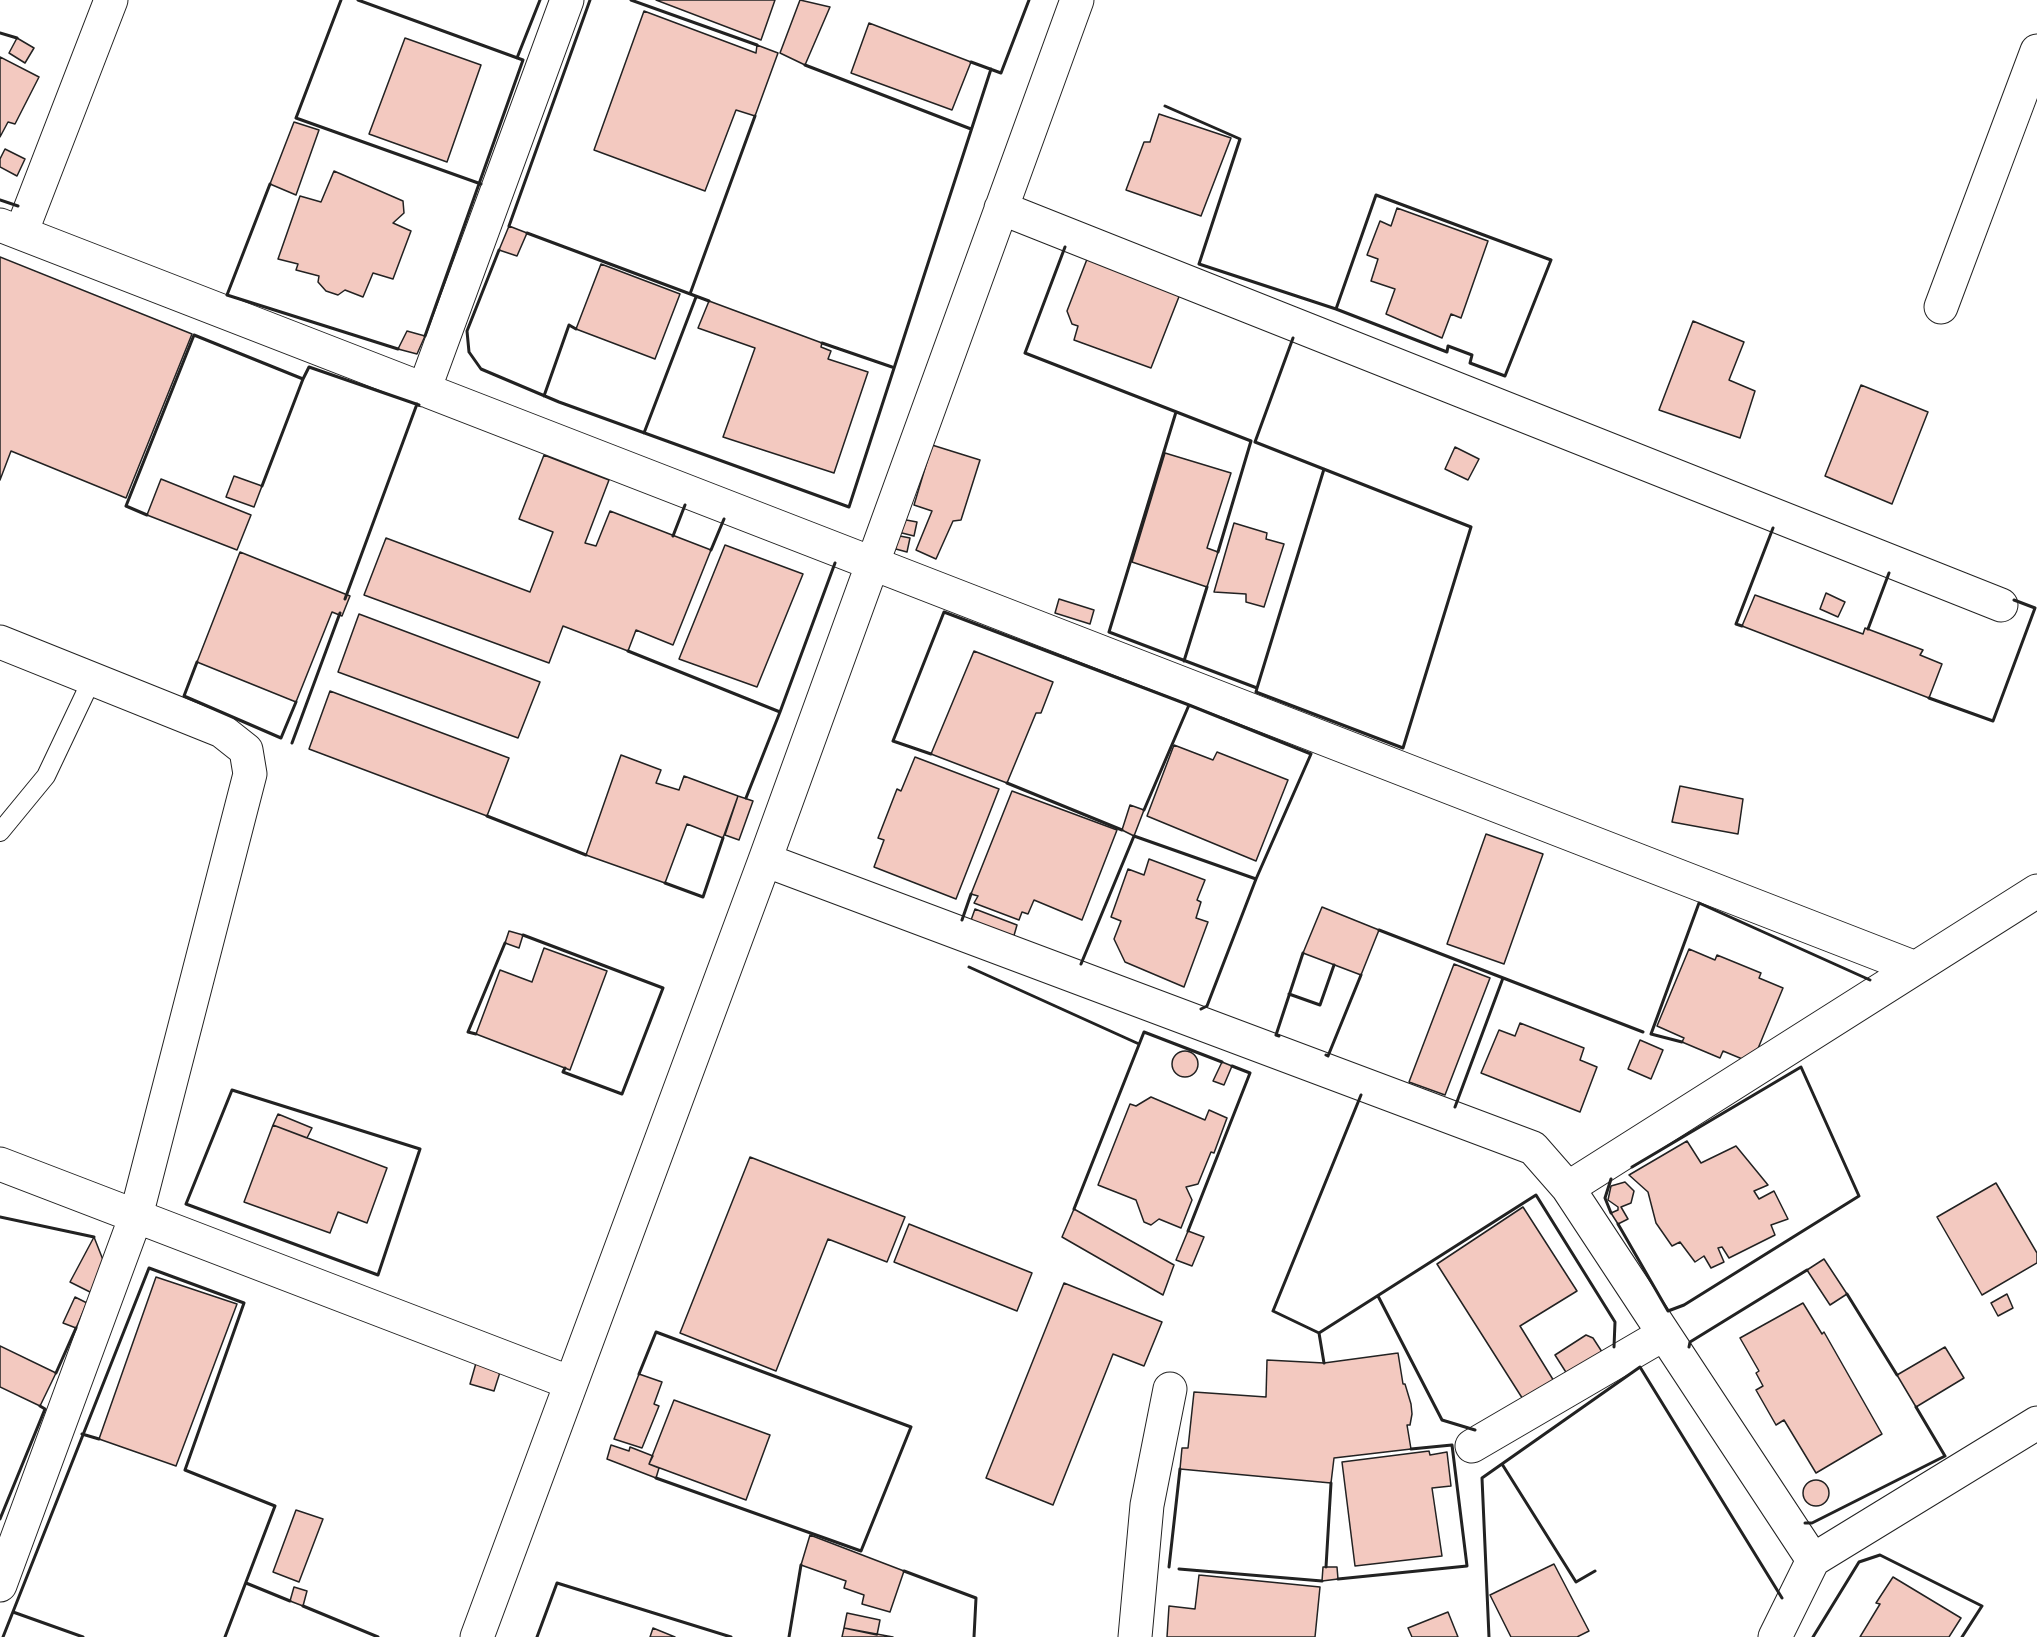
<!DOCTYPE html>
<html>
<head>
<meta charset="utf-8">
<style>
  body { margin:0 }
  canvas { display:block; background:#fff }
</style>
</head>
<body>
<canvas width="2037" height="1637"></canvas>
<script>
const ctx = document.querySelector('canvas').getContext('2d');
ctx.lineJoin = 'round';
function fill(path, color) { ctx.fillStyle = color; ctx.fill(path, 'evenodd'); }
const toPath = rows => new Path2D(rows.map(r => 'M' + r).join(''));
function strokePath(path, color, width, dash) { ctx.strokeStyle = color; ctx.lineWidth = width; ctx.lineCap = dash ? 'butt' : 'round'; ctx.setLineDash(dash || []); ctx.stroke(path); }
const building = toPath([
  [656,0,775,0,761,40,656,0],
  [800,0,830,7,805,65,780,53,800,0],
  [644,11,756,53,757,45,778,53,755,116,736,110,705,191,594,150,644,11],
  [869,23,971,62,952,110,851,73,869,23],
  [17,38,34,48,25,63,9,53,17,38],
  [405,38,481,65,447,162,369,134,405,38],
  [0,57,39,77,15,124,8,122,0,137,0,57],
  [1159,114,1231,138,1201,216,1126,190,1144,142,1150,142,1159,114],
  [294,122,319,130,296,195,270,184,294,122],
  [5,149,25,159,17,176,0,167,0,159,5,149],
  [334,171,403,201,404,213,393,223,411,231,393,279,373,273,363,297,345,290,338,295,326,291,318,282,319,276,296,270,298,264,278,259,300,196,321,202,334,171],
  [1397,208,1488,241,1461,318,1451,314,1442,338,1386,314,1395,289,1371,281,1378,259,1367,255,1380,221,1391,226,1397,208],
  [509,226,527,233,517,256,499,250,509,226],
  [1089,254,1182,289,1151,368,1074,340,1078,326,1072,324,1067,311,1089,254],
  [0,257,192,334,126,498,11,451,0,480,0,257],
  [601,264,680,294,655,359,576,329,601,264],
  [709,301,822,343,821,347,831,351,828,359,868,372,834,473,723,437,755,348,698,328,709,301],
  [1693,321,1744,342,1729,380,1755,391,1740,438,1659,410,1693,321],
  [407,331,425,336,417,354,398,349,407,331],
  [1861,385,1928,412,1892,504,1825,476,1861,385],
  [932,445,980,460,961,520,953,521,936,559,916,550,932,511,914,505,932,445],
  [1455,447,1479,459,1468,480,1445,469,1455,447],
  [1165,453,1231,473,1207,548,1218,552,1207,587,1132,562,1165,453],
  [544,455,609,480,585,543,596,546,610,511,711,550,673,645,636,630,628,651,563,626,549,663,364,595,386,538,530,592,553,532,519,519,544,455],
  [234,476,262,486,254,507,226,497,234,476],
  [161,479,251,515,237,550,147,515,161,479],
  [901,519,917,522,914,536,898,532,901,519],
  [1234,523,1267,533,1266,539,1284,544,1264,607,1246,602,1246,594,1214,592,1234,523],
  [895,535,910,538,907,552,892,548,895,535],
  [725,545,803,574,757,687,679,659,725,545],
  [240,552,350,596,342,616,332,612,296,702,197,662,240,552],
  [1826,593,1845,602,1838,617,1820,609,1826,593],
  [1755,595,1863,634,1865,628,1923,650,1920,655,1942,664,1929,698,1742,626,1755,595],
  [1059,599,1094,610,1090,624,1055,613,1059,599],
  [359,614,540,682,518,738,338,672,359,614],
  [974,651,1053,682,1041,713,1036,713,1007,783,931,754,974,651],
  [330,691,509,758,487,816,309,749,330,691],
  [1174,745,1213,760,1217,752,1288,780,1256,861,1147,816,1174,745],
  [621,755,661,770,656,783,679,790,684,776,738,796,723,838,687,824,665,883,586,855,621,755],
  [915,757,999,789,956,899,874,867,884,840,878,838,897,789,901,791,915,757],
  [1680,786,1743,799,1738,834,1672,822,1680,786],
  [1012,791,1117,830,1082,920,1034,900,1028,914,1022,912,1019,920,974,903,978,896,971,894,1012,791],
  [738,796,753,801,739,840,725,835,738,796],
  [1130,805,1144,810,1134,836,1122,830,1130,805],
  [1486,834,1543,854,1504,964,1447,944,1486,834],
  [1149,859,1205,880,1197,900,1201,902,1196,918,1208,922,1184,987,1125,962,1114,939,1121,921,1111,917,1128,869,1144,875,1149,859],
  [1322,907,1379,930,1361,975,1303,953,1322,907],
  [975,909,1017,925,1013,939,970,923,975,909],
  [509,931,523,935,519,948,505,943,509,931],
  [544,948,607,971,570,1070,476,1034,500,970,532,982,544,948],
  [1689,949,1715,960,1717,955,1761,973,1759,978,1783,988,1752,1063,1723,1051,1720,1058,1682,1042,1684,1038,1657,1026,1689,949],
  [1454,964,1490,978,1445,1095,1409,1082,1454,964],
  [1520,1023,1584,1048,1580,1060,1597,1067,1580,1112,1481,1073,1499,1030,1515,1036,1520,1023],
  [1640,1040,1663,1050,1651,1079,1628,1069,1640,1040],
  '1172 1064a13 13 0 1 1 26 0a13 13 0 1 1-26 0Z',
  [1222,1062,1232,1066,1224,1085,1213,1081,1222,1062],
  [1151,1097,1205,1120,1209,1110,1227,1118,1214,1153,1211,1152,1198,1184,1186,1187,1192,1200,1181,1228,1159,1219,1151,1225,1144,1222,1136,1200,1098,1185,1130,1104,1136,1106,1151,1097],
  [278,1114,312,1128,307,1138,273,1125,278,1114],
  [273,1125,387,1168,367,1223,338,1212,330,1233,244,1202,273,1125],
  [1687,1141,1701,1163,1736,1146,1768,1185,1754,1191,1759,1199,1774,1191,1788,1219,1771,1225,1775,1235,1729,1258,1722,1247,1718,1248,1724,1262,1711,1268,1704,1256,1695,1262,1680,1242,1672,1246,1656,1223,1648,1192,1629,1175,1687,1141],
  [750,1157,905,1217,887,1262,828,1239,776,1371,680,1333,750,1157],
  [1625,1182,1634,1191,1631,1203,1621,1207,1628,1219,1618,1224,1611,1213,1618,1210,1618,1207,1608,1200,1611,1186,1625,1182],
  [1996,1183,2037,1253,2037,1263,1982,1295,1937,1217,1996,1183],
  [1523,1207,1577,1291,1520,1326,1557,1386,1526,1404,1437,1264,1523,1207],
  [1074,1209,1174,1265,1163,1295,1062,1237,1074,1209],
  [909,1224,1032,1273,1017,1311,894,1262,909,1224],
  [1188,1231,1204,1237,1192,1266,1176,1260,1188,1231],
  [94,1237,105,1265,92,1293,70,1282,94,1237],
  [1824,1259,1847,1294,1830,1305,1807,1270,1824,1259],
  [156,1277,237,1304,176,1466,99,1439,156,1277],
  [1064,1283,1162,1322,1144,1366,1113,1354,1053,1505,986,1478,1064,1283],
  [2007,1294,2013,1308,1998,1316,1991,1303,2007,1294],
  [75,1297,87,1303,76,1328,63,1323,75,1297],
  [1803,1303,1822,1334,1824,1332,1882,1434,1816,1473,1784,1420,1776,1425,1756,1390,1763,1386,1756,1373,1759,1371,1740,1338,1803,1303],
  [1586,1335,1593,1338,1604,1355,1569,1377,1555,1355,1586,1335],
  [0,1346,56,1373,40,1406,0,1387,0,1346],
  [1945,1347,1964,1378,1916,1407,1897,1375,1945,1347],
  [1398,1353,1403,1384,1405,1384,1411,1404,1412,1414,1410,1425,1407,1425,1411,1449,1334,1458,1331,1483,1180,1469,1182,1448,1188,1448,1194,1392,1266,1397,1267,1360,1324,1363,1398,1353],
  [476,1363,501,1369,494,1391,470,1384,476,1363],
  [639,1374,662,1382,654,1404,659,1406,642,1448,614,1439,639,1374],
  [674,1400,770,1435,746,1500,649,1464,674,1400],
  [611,1445,629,1451,630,1447,653,1456,649,1464,659,1468,656,1478,607,1459,611,1445],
  [1429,1451,1430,1455,1447,1452,1451,1486,1432,1488,1442,1556,1355,1566,1342,1462,1429,1451],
  '1803 1493a13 13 0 1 1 26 0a13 13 0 1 1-26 0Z',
  [296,1510,323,1519,299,1582,273,1572,296,1510],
  [810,1535,904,1571,890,1612,862,1604,864,1595,844,1588,846,1581,801,1565,810,1535],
  [1554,1564,1589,1631,1577,1637,1511,1637,1490,1595,1554,1564],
  [1323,1567,1337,1567,1338,1579,1322,1581,1323,1567],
  [1199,1575,1320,1587,1315,1637,1167,1637,1169,1606,1195,1609,1199,1575],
  [1893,1577,1961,1618,1949,1637,1860,1637,1880,1604,1876,1603,1893,1577],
  [294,1587,307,1591,303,1606,290,1601,294,1587],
  [1448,1612,1458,1637,1412,1637,1408,1628,1448,1612],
  [847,1613,880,1620,877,1635,844,1628,847,1613],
  [653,1628,675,1637,650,1637,653,1628],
  [844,1628,893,1637,842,1637,844,1628]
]);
fill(building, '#f3c9c0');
strokePath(building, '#222', 1.5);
const lane = toPath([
  [0,832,46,776,92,679]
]);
const street = toPath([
  [1001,208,2001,605],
  [0,225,1913,967],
  [21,233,111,0],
  [1941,307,2037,51],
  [424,390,567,0],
  [0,642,222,731,246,750,250,774,136,1216,0,1585],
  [765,860,1533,1148,1568,1188,1813,1560],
  [0,1164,571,1383],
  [1568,1188,2037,891],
  [1472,1446,1664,1334],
  [477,1637,765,860,1077,0],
  [1135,1637,1147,1505,1170,1389],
  [1775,1637,1813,1560,2037,1423]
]);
strokePath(lane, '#222', 20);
strokePath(street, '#222', 35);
strokePath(lane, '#fff', 18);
strokePath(street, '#fff', 33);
strokePath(toPath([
  [341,0,296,118,481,184],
  [358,0,523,60,425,336],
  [631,0,757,45],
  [0,33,17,38],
  [517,58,540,0],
  [971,62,1001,73,1029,0],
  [805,65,971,129],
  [1165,106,1240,139,1199,264,1336,309,1447,352,1448,346,1472,355,1470,363,1505,376,1551,260,1376,195,1336,309],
  [270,184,227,295,398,349],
  [0,200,18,206],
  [509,226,590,0],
  [527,233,709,301],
  [1065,247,1025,353,1251,441,1218,552],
  [499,250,467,331,469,352,481,369,559,402,849,507,991,69],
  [690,294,755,116],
  [822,343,892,367],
  [303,379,309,367,419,405],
  [544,396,569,325,576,329],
  [1176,412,1109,632,1257,688,1256,692,1403,748,1471,527,1255,442,1293,338],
  [644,433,696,297],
  [147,515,126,506,194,335,303,379,262,486],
  [673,536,685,505],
  [711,550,724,519],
  [345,599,417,404],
  [1742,626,1736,624,1773,528],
  [1868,629,1889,573],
  [628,651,780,712,835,563],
  [1184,661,1207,587],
  [197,662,184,696,281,738,296,702],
  [1257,688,1324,469],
  [1929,698,1993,721,2035,608,2014,600],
  [1189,705,1311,754,1256,879,1207,1006,1201,1009],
  [292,743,340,613],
  [931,754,893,741,944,612,1189,705,1144,810],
  [1007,783,1122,830],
  [746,798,780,712],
  [487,816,586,855],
  [665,883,703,897,723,838],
  [962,920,971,894],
  [1379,930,1643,1032],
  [523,935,663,988,622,1094,563,1072,565,1068],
  [1081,964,1134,836,1256,879],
  [969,967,1139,1044],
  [1289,994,1320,1005,1334,965],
  [476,1034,468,1032,505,943],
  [1279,1036,1276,1035,1303,953],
  [1682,1042,1651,1034,1699,903,1870,980],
  [1326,1055,1328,1056,1361,975],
  [232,1090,420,1149,378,1275,186,1204,232,1090],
  [1455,1107,1503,978],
  [1074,1209,1144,1032,1222,1062],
  [1611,1213,1605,1198,1611,1179],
  [0,1217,94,1237],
  [1618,1224,1668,1311,1684,1305,1859,1196,1801,1067,1632,1167],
  [1188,1231,1250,1073,1232,1066],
  [1847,1294,1897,1375],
  [1378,1296,1442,1420,1475,1430],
  [1319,1333,1536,1195,1615,1322,1614,1347],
  [1319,1333,1273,1311,1361,1095],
  [1319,1333,1324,1363],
  [1689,1347,1690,1342,1807,1270],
  [56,1373,76,1328],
  [639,1374,656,1332,911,1427,861,1551,656,1478],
  [82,1434,99,1439],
  [1502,1464,1576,1582,1595,1571],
  [0,1519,45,1409,40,1406],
  [1805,1523,1812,1523,1945,1456,1916,1407],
  [1169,1567,1180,1469],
  [1326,1567,1331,1483],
  [1179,1569,1322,1581],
  [904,1571,976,1598,974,1637],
  [1338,1579,1467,1566,1452,1445,1411,1449],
  [246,1583,290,1601],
  [303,1606,378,1637],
  [13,1612,83,1637],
  [3,1637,149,1268,244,1303,185,1470,275,1506,225,1637],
  [537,1637,557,1583,731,1637],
  [789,1637,801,1565],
  [1489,1637,1482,1478,1640,1367,1782,1598],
  [1813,1637,1859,1562,1880,1555,1982,1606,1962,1637]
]), '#222', 3);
</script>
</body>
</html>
